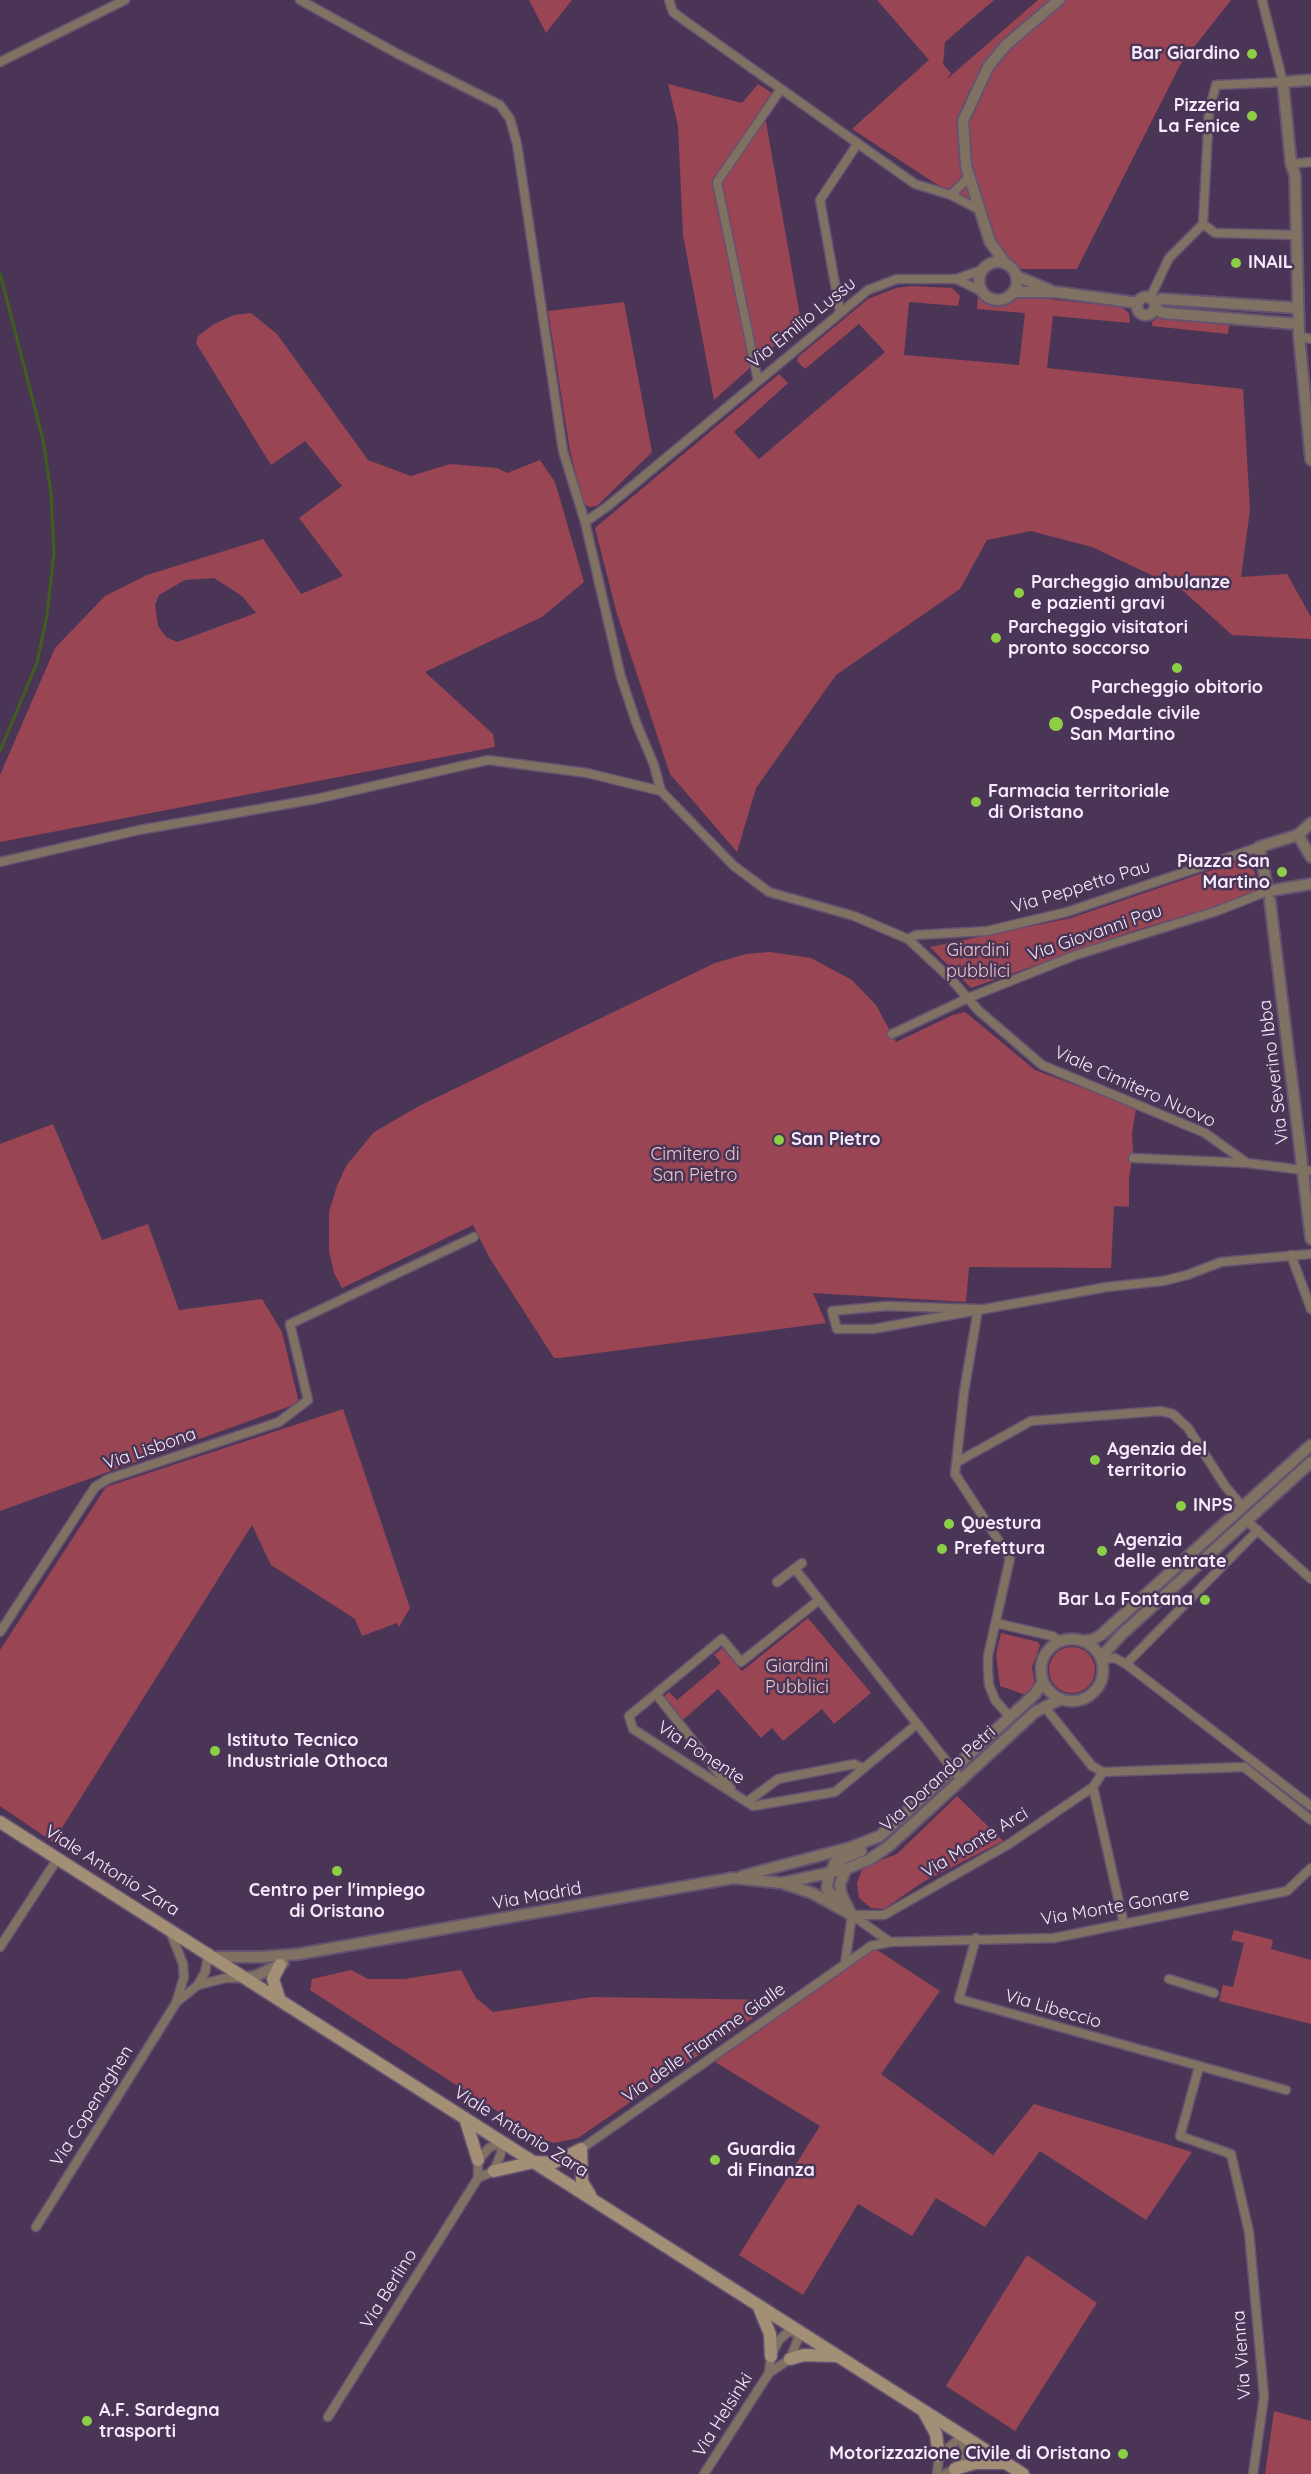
<!DOCTYPE html>
<html>
<head>
<meta charset="utf-8">
<style>
  body { margin:0 }
  canvas { display:block; background:#4a3557 }
</style>
</head>
<body>
<canvas width="1311" height="2474"></canvas>
<script>
const ctx = document.querySelector('canvas').getContext('2d');
ctx.lineJoin = 'round';
function fill(path, color) { ctx.fillStyle = color; ctx.fill(path, 'evenodd'); }
const toPath = rows => new Path2D(rows.map(r => 'M' + r).join(''));
function strokePath(path, color, width, dash) { ctx.strokeStyle = color; ctx.lineWidth = width; ctx.lineCap = dash ? 'butt' : 'round'; ctx.setLineDash(dash || []); ctx.stroke(path); }
function label(font, color, halo, rows, align = 'center') {
  ctx.font = font + ' Quicksand,sans-serif'; ctx.lineWidth = 5; ctx.setLineDash([]); ctx.textBaseline = 'middle'; ctx.strokeStyle = halo; ctx.fillStyle = color; for (const [text, x, y, turn = 0] of rows) {
    ctx.save(); ctx.translate(x, y); ctx.rotate((+turn || 0) * Math.PI / 180); ctx.textAlign = isNaN(turn) ? turn : align; if (halo) ctx.strokeText(text, 0, 0); ctx.fillText(text, 0, 0); ctx.restore();
  }
}
fill(toPath([
  [529,0,572,0,546,33],
  [877,0,994,0,945,42,943,64,951,73,946,80,1038,0,1231,0,1180,65,1077,269,1008,269,995,240,970,206,852,129,929,60],
  [668,84,742,103,758,84,778,97,765,116,801,322,714,400,683,235,678,126],
  [911,286,952,288,960,296,958,306,909,302,904,355,1019,365,1025,313,977,309,978,296,984,292,1121,307,1129,313,1130,323,1053,316,1047,368,1243,389,1250,510,1241,577,1287,574,1311,617,1311,639,1232,635,1181,589,1092,547,1031,531,987,540,960,589,836,675,756,788,737,852,670,774,617,614,595,528,779,374,788,383,734,432,759,459,885,352,859,324,805,369,797,361,798,357,868,299,896,288],
  [624,302,652,452,597,506,589,507,583,503,570,451,548,311],
  [251,313,277,334,368,460,411,476,450,464,497,468,507,473,540,460,555,482,584,582,542,617,425,672,493,734,495,747,0,842,0,775,55,648,105,596,147,575,263,539,301,594,343,576,299,518,342,486,305,441,271,465,196,343,198,336,214,324,234,315],
  [214,578,242,596,256,613,177,642,166,637,158,626,155,605,159,595,185,580],
  [1157,318,1229,325,1228,334,1152,326,1152,322],
  [1250,857,1259,889,1215,907,1136,930,971,988,930,947,1071,918],
  [770,952,811,958,852,980,876,1005,896,1042,953,1015,965,1012,1035,1070,1136,1108,1132,1134,1133,1153,1129,1178,1129,1207,1114,1206,1111,1268,969,1267,966,1302,813,1293,826,1323,560,1358,554,1358,489,1257,473,1225,342,1288,334,1273,329,1251,329,1212,337,1186,346,1166,374,1132,421,1105,715,963,746,954],
  [53,1124,102,1240,148,1224,179,1310,262,1299,282,1332,299,1403,0,1511,0,1144],
  [343,1409,410,1608,399,1627,397,1623,362,1636,355,1619,271,1565,252,1525,53,1842,0,1806,0,1650,106,1487],
  [808,1618,871,1693,834,1724,822,1709,783,1741,772,1728,761,1738,718,1689,683,1720,662,1698,669,1692,677,1700,721,1663,714,1655,722,1648,742,1671],
  [1001,1633,1038,1642,1040,1646,1032,1667,1035,1685,1026,1695,1000,1686,996,1655],
  '1049 1670a23 23 0 1 1 46 0a23 23 0 1 1-46 0Z',
  [957,1796,1003,1841,923,1882,884,1909,871,1908,859,1898,857,1883,863,1867,897,1854],
  [1234,1930,1273,1940,1271,1949,1311,1960,1311,2024,1219,2001,1223,1985,1233,1987,1244,1943,1231,1940],
  [874,1948,940,1991,881,2074,993,2155,1034,2104,1192,2152,1146,2220,1040,2151,985,2227,936,2198,912,2236,858,2204,803,2295,739,2255,820,2126,715,2062],
  [351,1970,368,1979,404,1979,461,1970,476,1998,493,2012,592,1997,779,2000,578,2138,554,2143,540,2138,467,2092,310,1990,312,1979],
  [1027,2255,1097,2303,1015,2431,946,2386],
  [1274,2411,1311,2421,1311,2474,1265,2474]
]), '#994553');
strokePath(toPath([
  [0,273,43,440,51,493,54,553,47,615,37,663,0,751]
]), '#3f5f1c', 3);
const minor = toPath([
  [300,0,398,54,500,105,510,119,517,144,563,451,585,522,621,677,636,722,654,765,661,791,734,866,769,892,854,916,908,939,951,979,978,1010,1042,1065,1205,1133,1247,1163],
  [669,0,673,12,681,18,915,184,951,195,980,210],
  [0,62,125,0],
  [1291,164,1311,162],
  [951,195,970,176],
  [1203,224,1215,233,1297,235],
  [956,279,981,291],
  [1150,298,1169,258,1203,224,1209,111,1216,85,1283,82,1262,0],
  [840,312,820,200,858,143],
  [1299,336,1311,339],
  [758,381,717,182,781,89],
  [585,522,608,506,868,290,897,279,956,279,982,270],
  [0,862,139,830,316,799,488,760,587,773,661,791],
  [908,939,916,935,987,931,1067,912,1259,847],
  [892,1034,968,998,1076,955,1217,911,1268,891,1269,895],
  [1133,1158,1247,1163,1311,1171],
  [1291,1255,1311,1309],
  [978,1309,887,1306,832,1311,837,1329,873,1329,1107,1287,1163,1281,1187,1275,1221,1262,1311,1254],
  [978,1309,964,1392,955,1474,1010,1558,988,1656,988,1670,989,1685,995,1700,1010,1717],
  [957,1462,1031,1421,1161,1411,1173,1414,1188,1428,1225,1486,1243,1507],
  [1246,1520,1311,1579],
  [795,1569,962,1781],
  [777,1582,802,1563],
  [819,1600,741,1662,722,1639,629,1716,633,1729,753,1806,835,1792,917,1724],
  [996,1623,1052,1636,1060,1641],
  [0,1632,95,1487,108,1479,279,1422,308,1400,290,1324,474,1237],
  [1101,1659,1115,1658,1126,1664,1311,1806],
  [1126,1664,1258,1530],
  [656,1694,731,1789],
  [1044,1706,1092,1766,1103,1772,1244,1767],
  [1244,1767,1311,1820],
  [1093,1787,1124,1924],
  [747,1802,778,1779,854,1764,862,1768],
  [852,1915,890,1942,1054,1938,1287,1891,1311,1868],
  [852,1915,884,1915,1009,1844,1093,1787,1103,1772],
  [976,1938,959,1999,1286,2090],
  [0,1947,58,1858],
  [845,1964,852,1915],
  [1169,1979,1214,1993],
  [198,1985,226,1978,244,1978],
  [178,2001,198,1985,205,1972,209,1953],
  [1199,2067,1180,2136,1231,2154,1249,2232,1264,2397,1253,2474],
  [581,2149,871,1946,890,1942],
  [36,2227,176,2003,184,1977,183,1964,170,1931],
  [328,2417,478,2178,494,2171,501,2153,502,2141,489,2148,478,2160,478,2178],
  [704,2474,769,2373,771,2356,779,2340,787,2333,796,2330,798,2339,790,2359,769,2373],
  [937,2474,939,2456,962,2436,964,2451,955,2469,945,2474]
]);
const tertiary = toPath([
  [1311,80,1283,82,1291,164,1295,175,1299,336,1311,460],
  '979 281a19 19 0 1 1 38 0a19 19 0 1 1-38 0Z',
  [1006,264,990,242,966,166,963,121,988,67,1007,44,1059,0],
  [1016,276,1050,290],
  [1013,292,1056,292,1138,303],
  '1137 306a9 9 0 1 1 18 0a9 9 0 1 1-18 0Z',
  [1154,302,1162,299,1298,308],
  [1154,309,1164,313,1298,324],
  [1311,823,1298,835,1259,847,1268,891,1311,884],
  [1298,835,1311,857],
  [1270,901,1311,1239],
  '1041 1670a31 31 0 1 1 62 0a31 31 0 1 1-62 0Z',
  [1083,1641,1092,1640,1101,1635,1311,1445],
  [1101,1657,1121,1635,1311,1462],
  [846,1869,840,1884,841,1894,850,1912],
  [742,1876,852,1847,880,1836,1035,1694,1043,1682],
  [782,1883,846,1869,870,1859,889,1846,1035,1712,1061,1699],
  [839,1905,827,1889,828,1880,835,1862,861,1851],
  [214,1957,261,1957,299,1954,733,1878,782,1883,812,1893,852,1915],
  [244,1978,256,1976,283,1963]
]);
const secondary = toPath([
  [0,1822,1023,2474],
  [279,1998,273,1979,280,1965],
  [465,2118,478,2160],
  [494,2171,534,2162,553,2163,581,2149,582,2182,590,2195],
  [758,2305,770,2334,771,2356],
  [790,2359,804,2355,836,2356],
  [924,2412,936,2434,939,2456],
  [955,2469,975,2463,1005,2463]
]);
strokePath(minor, '#655271', 11);
strokePath(tertiary, '#655271', 14);
strokePath(secondary, '#655271', 15);
strokePath(minor, '#807263', 8);
strokePath(tertiary, '#807263', 10);
strokePath(secondary, '#a38e76', 12);
for (const [x, y, r, color] of [
  [1252,54,6,"#8cce45"],
  [1252,116,6,"#8cce45"],
  [1236,263,6,"#8cce45"],
  [1019,593,6,"#8cce45"],
  [996,638,6,"#8cce45"],
  [1177,668,6,"#8cce45"],
  [1056,724,8,"#8cce45"],
  [976,802,6,"#8cce45"],
  [1282,872,6,"#8cce45"],
  [779,1140,6,"#8cce45"],
  [1095,1460,6,"#8cce45"],
  [1181,1506,6,"#8cce45"],
  [949,1524,6,"#8cce45"],
  [942,1549,6,"#8cce45"],
  [1102,1551,6,"#8cce45"],
  [1205,1600,6,"#8cce45"],
  [215,1751,6,"#8cce45"],
  [337,1871,6,"#8cce45"],
  [715,2160,6,"#8cce45"],
  [87,2421,6,"#8cce45"],
  [1123,2454,6,"#8cce45"]
]) { const dot = new Path2D(); dot.arc(x, y, r, 0, 2 * Math.PI); ctx.fillStyle = color; ctx.fill(dot); strokePath(dot, '#4a3557', 2); }
label('bold 18px', '#f5ebfc', '#4a3557', [
  ["Bar Giardino",1240,54,"right"],
  ["Pizzeria",1240,106,"right"],
  ["La Fenice",1240,127,"right"],
  ["INAIL",1248,263],
  ["Parcheggio ambulanze",1031,583],
  ["e pazienti gravi",1031,604],
  ["Parcheggio visitatori",1008,628],
  ["pronto soccorso",1008,649],
  ["Parcheggio obitorio",1177,688,"center"],
  ["Ospedale civile",1070,714],
  ["San Martino",1070,735],
  ["Farmacia territoriale",988,792],
  ["di Oristano",988,813],
  ["Piazza San",1270,862,"right"],
  ["Martino",1270,883,"right"],
  ["San Pietro",791,1140],
  ["Agenzia del",1107,1450],
  ["territorio",1107,1471],
  ["INPS",1193,1506],
  ["Questura",961,1524],
  ["Agenzia",1114,1541],
  ["delle entrate",1114,1562],
  ["Prefettura",954,1549],
  ["Bar La Fontana",1193,1600,"right"],
  ["Istituto Tecnico",227,1741],
  ["Industriale Othoca",227,1762],
  ["Centro per l'impiego",337,1891,"center"],
  ["di Oristano",337,1912,"center"],
  ["Guardia",727,2150],
  ["di Finanza",727,2171],
  ["A.F. Sardegna",99,2411],
  ["trasporti",99,2432],
  ["Motorizzazione Civile di Oristano",1111,2454,"right"]
], 'left');
label('18px', '#f5ebfc', '#4a3557', [
  ["Via Emilio Lussu",802,323,-39],
  ["Via Peppetto Pau",1081,887,-17],
  ["Via Giovanni Pau",1095,933,-19],
  ["Via Severino Ibba",1274,1072,-97],
  ["Viale Cimitero Nuovo",1135,1087,24],
  ["Via Lisbona",150,1449,-19],
  ["Via Ponente",701,1753,33],
  ["Via Dorando Petri",938,1779,-42],
  ["Via Monte Arci",975,1843,-31],
  ["Viale Antonio Zara",112,1871,32],
  ["Via Madrid",537,1896,-10],
  ["Via Monte Gonare",1115,1907,-10],
  ["Via Libeccio",1053,2009,16],
  ["Via delle Fiamme Gialle",704,2043,-35],
  ["Via Copenaghen",92,2106,-58],
  ["Viale Antonio Zara",521,2132,32],
  ["Via Berlino",389,2289,-58],
  ["Via Vienna",1242,2355,-94],
  ["Via Helsinki",723,2415,-58]
]);
label('18px', '#eac7ca', '#4a3557', [
  ["Giardini",978,951],
  ["pubblici",978,972],
  ["Cimitero di",695,1155],
  ["San Pietro",695,1176],
  ["Giardini",797,1667],
  ["Pubblici",797,1688]
]);
</script>
</body>
</html>
